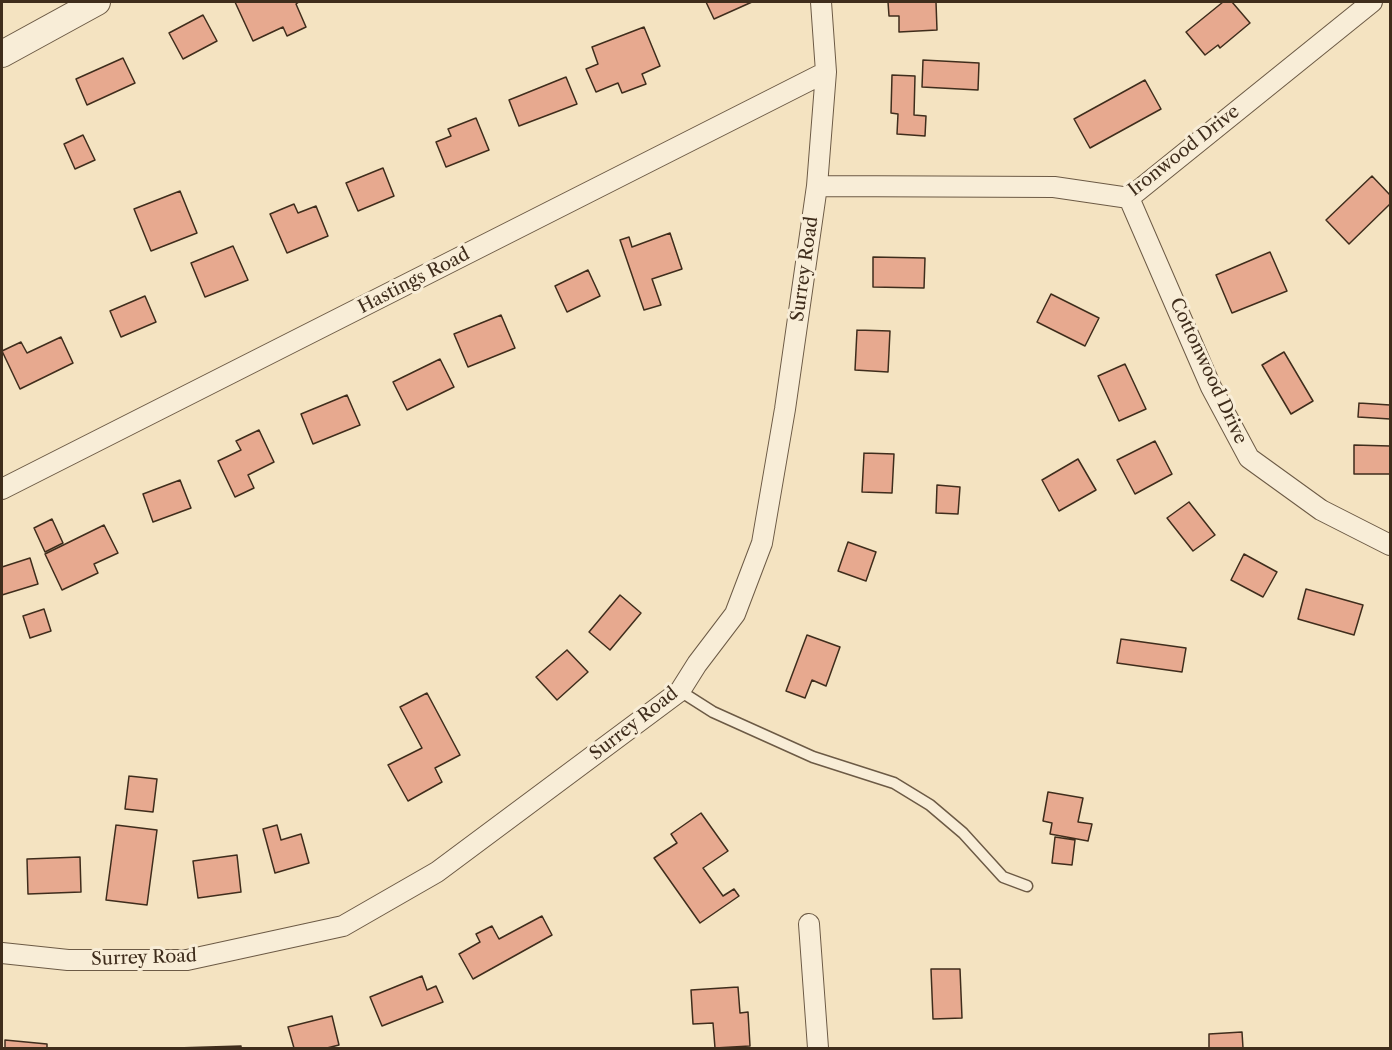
<!DOCTYPE html>
<html>
<head>
<meta charset="utf-8">
<style>
  body { margin:0 }
  #map { position:relative; width:1392px; height:1050px; overflow:hidden; background:#f4e3c1; font-family:"Libre Caslon Text",serif }
  canvas { display:block }
  .frame { position:absolute; inset:0; border:3px solid #3f2d1c; pointer-events:none }
</style>
</head>
<body>
<div id="map">
<canvas width="1392" height="1050"></canvas>
<div class="frame"></div>
</div>
<script>
const ctx = document.querySelector('canvas').getContext('2d');
ctx.lineJoin = 'round';
function fill(path, color) { ctx.fillStyle = color; ctx.fill(path, 'evenodd'); }
const toPath = rows => new Path2D(rows.map(r => 'M' + r).join(''));
function strokePath(path, color, width, dash) { ctx.strokeStyle = color; ctx.lineWidth = width; ctx.lineCap = dash ? 'butt' : 'round'; ctx.setLineDash(dash || []); ctx.stroke(path); }
function label(font, color, halo, rows, align = 'center') {
  ctx.font = font + ' "Libre Caslon Text",serif'; ctx.lineWidth = 6; ctx.setLineDash([]); ctx.textBaseline = 'middle'; ctx.strokeStyle = halo; ctx.fillStyle = color; for (const [text, x, y, turn = 0] of rows) {
    ctx.save(); ctx.translate(x, y); ctx.rotate((+turn || 0) * Math.PI / 180); ctx.textAlign = isNaN(turn) ? turn : align; if (halo) ctx.strokeText(text, 0, 0); ctx.fillText(text, 0, 0); ctx.restore();
  }
}
const building = toPath([
  [235,2,299,2,296,4,306,27,287,36,283,27,253,41,235,2],
  [706,2,752,2,714,19,706,2],
  [888,2,936,2,937,30,899,32,899,16,889,16,888,2],
  [1223,2,1232,2,1250,23,1220,48,1218,45,1205,55,1186,32,1223,2],
  [203,15,217,41,183,59,169,33,203,15],
  [644,27,660,66,642,74,646,84,622,93,618,83,596,92,586,69,598,64,592,47,644,27],
  [123,58,135,83,87,105,76,79,123,58],
  [923,60,979,63,978,90,922,87,923,60],
  [892,75,915,76,914,115,926,116,925,136,897,134,898,114,891,113,892,75],
  [566,77,577,104,519,126,509,100,566,77],
  [1145,80,1161,109,1090,148,1074,119,1145,80],
  [476,118,489,150,446,167,436,142,451,136,448,129,476,118],
  [83,135,95,160,75,169,64,144,83,135],
  [383,168,394,196,358,211,346,183,383,168],
  [1372,176,1390,195,1390,204,1349,244,1326,220,1372,176],
  [180,191,197,233,151,251,134,209,180,191],
  [294,204,298,213,316,206,328,236,287,253,270,214,294,204],
  [670,233,682,269,652,279,661,305,644,310,620,240,629,237,632,247,670,233],
  [233,246,248,280,205,297,191,263,233,246],
  [1270,252,1287,291,1232,313,1216,275,1270,252],
  [873,257,925,258,924,288,873,287,873,257],
  [588,270,600,296,567,312,555,286,588,270],
  [1051,294,1099,318,1085,346,1037,322,1051,294],
  [145,296,156,322,121,337,110,311,145,296],
  [501,315,515,348,468,367,454,334,501,315],
  [857,330,890,331,888,372,855,370,857,330],
  [61,337,73,363,20,389,2,351,21,342,27,353,61,337],
  [1284,352,1313,401,1291,414,1262,365,1284,352],
  [440,359,454,387,407,410,393,382,440,359],
  [1125,364,1146,409,1119,421,1098,376,1125,364],
  [347,395,360,425,313,444,301,414,347,395],
  [1359,403,1390,405,1390,419,1358,417,1359,403],
  [259,430,274,462,248,475,254,488,235,497,218,461,241,450,236,441,259,430],
  [1155,441,1172,474,1135,494,1117,460,1155,441],
  [1354,445,1390,446,1390,474,1354,474,1354,445],
  [864,453,894,454,892,493,862,492,864,453],
  [1078,459,1096,490,1059,511,1042,480,1078,459],
  [180,480,191,508,153,522,143,494,180,480],
  [937,485,960,487,958,514,936,513,937,485],
  [1189,502,1215,535,1193,551,1167,518,1189,502],
  [52,519,63,543,45,552,34,528,52,519],
  [104,525,118,553,94,564,98,573,62,590,45,554,104,525],
  [848,542,876,552,866,581,838,571,848,542],
  [1244,554,1277,572,1263,597,1231,580,1244,554],
  [30,558,38,584,2,595,2,567,30,558],
  [1306,589,1363,605,1354,635,1298,619,1306,589],
  [620,595,641,613,610,650,589,632,620,595],
  [44,609,51,631,30,638,23,616,44,609],
  [807,635,840,647,826,686,812,680,805,698,786,691,807,635],
  [1121,639,1186,648,1182,672,1117,663,1121,639],
  [567,650,588,672,557,700,536,677,567,650],
  [427,693,460,755,435,768,442,782,408,801,388,765,422,748,400,707,427,693],
  [129,776,157,779,153,812,125,809,129,776],
  [1048,792,1083,798,1078,822,1092,824,1088,841,1050,834,1052,823,1043,821,1048,792],
  [701,813,728,851,703,868,723,896,734,889,739,896,700,923,654,858,677,843,671,834,701,813],
  [116,825,157,830,147,905,106,900,116,825],
  [277,825,281,840,301,834,309,863,275,873,263,829,277,825],
  [1055,837,1075,840,1072,865,1052,863,1055,837],
  [237,855,241,892,198,898,193,861,237,855],
  [80,857,81,892,28,894,27,859,80,857],
  [542,916,552,935,473,979,459,954,480,942,476,934,492,926,499,939,542,916],
  [931,969,960,969,962,1018,933,1019,931,969],
  [422,976,427,990,436,986,443,1002,382,1026,370,997,422,976],
  [738,987,740,1013,748,1012,750,1046,715,1048,713,1023,693,1024,691,990,738,987],
  [332,1016,339,1045,327,1048,294,1048,288,1027,332,1016],
  [1242,1032,1243,1048,1209,1048,1209,1034,1242,1032],
  [5,1040,47,1044,47,1048,5,1048,5,1040],
  [241,1046,241,1048,176,1048,241,1046]
]);
fill(building, '#e7a98f');
strokePath(building, '#3f2d1c', 1.5);
const service = toPath([
  [680,691,713,712,813,757,894,783,930,805,963,833,1003,877,1027,886]
]);
const minor = toPath([
  [817,186,1054,187,1129,198,1372,2],
  [1129,198,1211,387,1249,458,1321,510,1390,545],
  [2,489,826,72],
  [809,924,818,1048],
  [2,953,68,960,187,960,343,926,437,872,680,691,697,664,735,614,762,543,785,409,817,186,826,72,821,2]
]);
const tertiary = toPath([
  [2,54,97,2]
]);
strokePath(service, '#6c5a45', 13);
strokePath(minor, '#6c5a45', 22);
strokePath(tertiary, '#6c5a45', 28);
strokePath(service, '#f8edd7', 10);
strokePath(minor, '#f8edd7', 20);
strokePath(tertiary, '#f8edd7', 26);
label('18px', '#3f2d1c', '#f8edd7', [
  ["Ironwood Drive",1184,151,-38],
  ["Surrey Road",805,269,-82],
  ["Hastings Road",414,281,-27],
  ["Cottonwood Drive",1208,371,65],
  ["Surrey Road",634,724,-38],
  ["Surrey Road",144,958,-2]
]);
</script>
</body>
</html>
